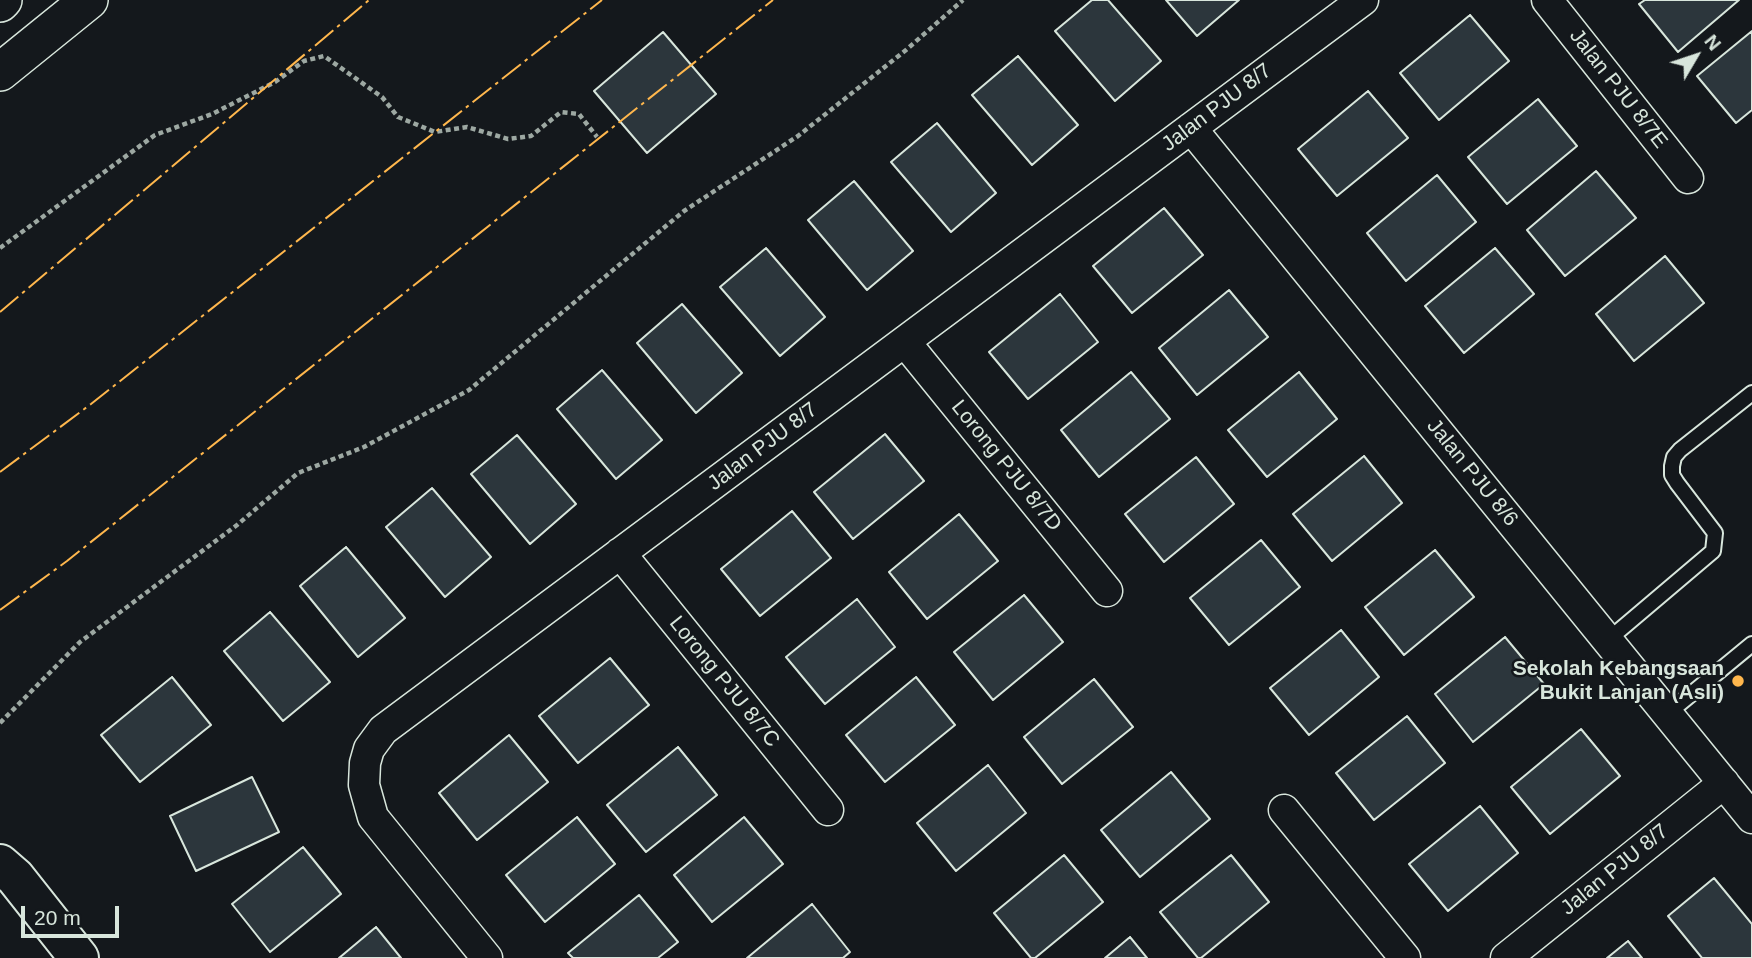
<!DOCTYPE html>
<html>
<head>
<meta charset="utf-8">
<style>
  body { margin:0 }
  #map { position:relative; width:1752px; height:958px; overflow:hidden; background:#14181c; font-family:Arial,sans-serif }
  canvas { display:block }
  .north { position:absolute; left:1661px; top:21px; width:70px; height:70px; -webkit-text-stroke:5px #14181c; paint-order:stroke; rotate:51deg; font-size:19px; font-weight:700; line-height:28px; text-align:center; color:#d8e6dc }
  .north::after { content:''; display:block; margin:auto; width:24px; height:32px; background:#d8e6dc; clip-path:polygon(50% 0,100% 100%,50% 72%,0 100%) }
  .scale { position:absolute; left:21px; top:906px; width:98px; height:32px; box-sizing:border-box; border:4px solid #d8e6dc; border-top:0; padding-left:9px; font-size:21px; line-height:24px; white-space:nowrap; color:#d8e6dc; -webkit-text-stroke:5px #14181c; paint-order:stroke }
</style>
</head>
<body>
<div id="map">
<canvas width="1752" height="958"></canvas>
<div class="north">N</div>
<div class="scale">20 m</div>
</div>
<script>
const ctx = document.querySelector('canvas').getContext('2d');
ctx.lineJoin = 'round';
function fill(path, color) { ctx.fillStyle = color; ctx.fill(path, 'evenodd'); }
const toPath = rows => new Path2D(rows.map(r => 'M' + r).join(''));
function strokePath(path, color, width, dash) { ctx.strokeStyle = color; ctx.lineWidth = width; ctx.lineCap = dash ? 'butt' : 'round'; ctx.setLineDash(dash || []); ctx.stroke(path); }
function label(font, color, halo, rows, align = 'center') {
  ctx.font = font + ' Arial,sans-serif'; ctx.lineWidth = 5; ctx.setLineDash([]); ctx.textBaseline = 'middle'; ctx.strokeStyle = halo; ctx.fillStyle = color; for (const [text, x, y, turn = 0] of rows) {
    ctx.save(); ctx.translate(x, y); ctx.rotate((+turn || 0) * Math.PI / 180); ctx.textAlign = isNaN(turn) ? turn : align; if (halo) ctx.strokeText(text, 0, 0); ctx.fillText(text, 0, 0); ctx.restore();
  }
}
const building = toPath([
  [1092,0,1108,0,1161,61,1115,101,1055,31,1092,0],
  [1166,0,1239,0,1197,36,1166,0],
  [1645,0,1739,0,1678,52,1639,4,1645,0],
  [1470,15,1509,61,1439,120,1400,73,1470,15],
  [1752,31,1752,110,1736,123,1697,76,1752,31],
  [663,32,716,94,647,153,594,91,663,32],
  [1018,56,1078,125,1032,165,972,95,1018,56],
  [1368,91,1408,138,1337,196,1298,149,1368,91],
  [1538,99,1577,146,1507,204,1468,157,1538,99],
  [937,123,996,193,951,232,891,162,937,123],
  [1596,171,1636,218,1565,276,1527,230,1596,171],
  [1437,175,1476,222,1406,281,1367,233,1437,175],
  [854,181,913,251,867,290,808,220,854,181],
  [1164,208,1203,255,1132,313,1093,266,1164,208],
  [766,248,825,317,780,356,720,287,766,248],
  [1495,248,1534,294,1464,353,1425,306,1495,248],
  [1665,256,1704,303,1634,361,1596,314,1665,256],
  [1229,290,1268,337,1197,395,1159,348,1229,290],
  [1060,294,1098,342,1028,399,989,352,1060,294],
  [682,304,742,373,696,413,637,343,682,304],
  [602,370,662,440,616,479,557,409,602,370],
  [1131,372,1170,419,1099,477,1061,430,1131,372],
  [1299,372,1337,419,1267,477,1228,430,1299,372],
  [885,434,924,481,853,539,814,492,885,434],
  [517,435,576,504,530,544,471,474,517,435],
  [1364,456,1402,503,1332,561,1293,514,1364,456],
  [1196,457,1234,504,1164,562,1125,514,1196,457],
  [432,488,491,557,445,597,386,527,432,488],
  [792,511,831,558,760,616,721,569,792,511],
  [959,514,998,561,927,619,889,572,959,514],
  [1261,540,1300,587,1229,645,1190,598,1261,540],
  [346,547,405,618,358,657,300,586,346,547],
  [1435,550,1474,597,1404,655,1365,607,1435,550],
  [1024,595,1063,642,993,700,954,652,1024,595],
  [857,599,895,647,825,704,786,657,857,599],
  [270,612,330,682,283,721,224,651,270,612],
  [1341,630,1379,677,1309,735,1270,688,1341,630],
  [1505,637,1544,684,1473,742,1435,694,1505,637],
  [610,658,649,705,578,763,539,716,610,658],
  [172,677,211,725,140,782,101,735,172,677],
  [916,677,955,725,885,782,846,735,916,677],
  [1094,679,1133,727,1062,784,1024,737,1094,679],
  [1407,716,1445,763,1374,820,1336,773,1407,716],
  [1581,729,1620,776,1550,834,1511,787,1581,729],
  [509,735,548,782,477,840,439,793,509,735],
  [678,747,717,795,646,852,607,805,678,747],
  [988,765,1026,813,956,871,917,823,988,765],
  [1171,772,1210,819,1140,877,1101,830,1171,772],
  [252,777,279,832,196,871,170,816,252,777],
  [1480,806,1518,853,1448,911,1409,864,1480,806],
  [577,817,615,864,545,922,506,875,577,817],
  [744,817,783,864,712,922,674,875,744,817],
  [303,847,341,894,270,952,232,904,303,847],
  [1064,855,1103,902,1035,958,1031,958,994,913,1064,855],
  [1231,855,1269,902,1201,958,1198,958,1160,912,1231,855],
  [1714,878,1752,924,1752,958,1702,958,1668,916,1714,878],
  [639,895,678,942,658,958,573,958,568,953,639,895],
  [812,904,850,952,843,958,747,958,812,904],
  [376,927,401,958,339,958,376,927],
  [1130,937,1147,958,1105,958,1130,937],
  [1628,941,1642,958,1607,958,1628,941]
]);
fill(building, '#2c363c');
strokePath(building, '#d8e6dc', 2);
const service = toPath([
  [1608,640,1713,551,1715,533,1677,483,1672,475,1672,466,1674,457,1680,450,1752,393],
  [1667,714,1752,644]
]);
const minor = toPath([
  [1547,0,1688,178],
  [1191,128,1752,818],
  [905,342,1107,591],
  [620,553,828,810],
  [1284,810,1405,958],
  [487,958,373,817,364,785,365,763,369,749,383,730,1363,0],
  [1506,958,1724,783]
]);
const tertiary = toPath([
  [0,3,3,0],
  [0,72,89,0]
]);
const motorway = toPath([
  [0,864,15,877,79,958]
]);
strokePath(service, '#d8e6dc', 18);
strokePath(minor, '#d8e6dc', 33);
strokePath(tertiary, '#d8e6dc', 40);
strokePath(motorway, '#d8e6dc', 42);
strokePath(toPath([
  [0,248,155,135,212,114,275,82,304,61,324,56,382,97,398,117,435,132,467,127,508,139,531,136,561,112,579,114,597,137],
  [0,723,80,642,237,525,298,473,364,447,469,390,684,211,798,136,906,50,963,0]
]), '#9da8a2', 4.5, [5, 3.5]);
strokePath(service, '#14181c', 14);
strokePath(minor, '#14181c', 30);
strokePath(tertiary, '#14181c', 37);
strokePath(motorway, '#14181c', 38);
strokePath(toPath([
  [0,312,369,0],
  [0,472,91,404,602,0],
  [0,610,67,561,773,0]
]), '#ffb74d', 2, [24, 5, 3.5, 5]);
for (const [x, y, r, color] of [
  [1738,681,7,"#ffb74d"]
]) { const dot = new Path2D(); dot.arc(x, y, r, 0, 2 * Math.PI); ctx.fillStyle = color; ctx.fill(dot); strokePath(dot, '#14181c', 2.5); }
label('21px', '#d8e6dc', '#14181c', [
  ["Jalan PJU 8/7E",1618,89,52],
  ["Jalan PJU 8/7",1217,108,-37],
  ["Jalan PJU 8/7",763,447,-37],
  ["Lorong PJU 8/7D",1006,466,51],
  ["Jalan PJU 8/6",1472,473,51],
  ["Lorong PJU 8/7C",724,682,51],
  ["Jalan PJU 8/7",1615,870,-39]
]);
label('bold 21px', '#d8e6dc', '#14181c', [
  ["Sekolah Kebangsaan",1724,669],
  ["Bukit Lanjan (Asli)",1724,693]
], 'right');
</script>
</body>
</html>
